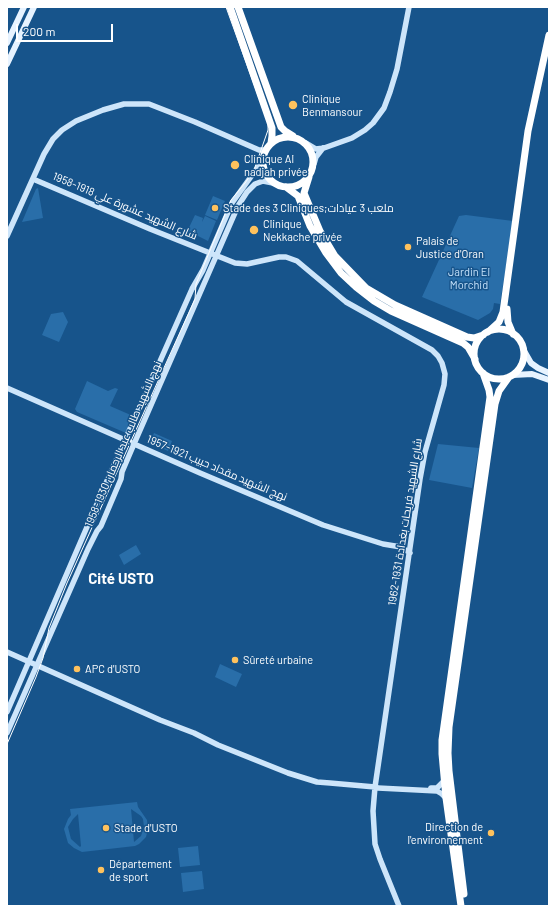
<!DOCTYPE html>
<html>
<head>
<meta charset="utf-8">
<style>
  body { margin:0 }
  #map { position:relative; width:556px; height:913px; overflow:hidden; background:#17548b; font-family:Barlow,sans-serif }
  canvas { display:block }
  .frame { position:absolute; inset:0; border:8px solid #fff; pointer-events:none }
  .scale { position:absolute; left:16px; top:24px; width:97px; height:18px; box-sizing:border-box; border:2px solid #fff; border-top:0; padding-left:5px; font-size:12px; line-height:14px; white-space:nowrap; color:#fff; -webkit-text-stroke:3px #17548b; paint-order:stroke }
</style>
</head>
<body>
<div id="map">
<canvas width="556" height="913"></canvas>
<div class="frame"></div>
<div class="scale">200 m</div>
</div>
<script>
const ctx = document.querySelector('canvas').getContext('2d');
ctx.lineJoin = 'round';
function fill(path, color) { ctx.fillStyle = color; ctx.fill(path, 'evenodd'); }
const toPath = rows => new Path2D(rows.map(r => 'M' + r).join(''));
function strokePath(path, color, width, dash) { ctx.strokeStyle = color; ctx.lineWidth = width; ctx.lineCap = dash ? 'butt' : 'round'; ctx.setLineDash(dash || []); ctx.stroke(path); }
function label(font, color, halo, rows, align = 'center') {
  ctx.font = font + ' Barlow,Cairo,sans-serif'; ctx.lineWidth = 3; ctx.setLineDash([]); ctx.textBaseline = 'middle'; ctx.strokeStyle = halo; ctx.fillStyle = color; for (const [text, x, y, turn = 0] of rows) {
    ctx.save(); ctx.translate(x, y); ctx.rotate((+turn || 0) * Math.PI / 180); ctx.textAlign = isNaN(turn) ? turn : align; if (halo) ctx.strokeText(text, 0, 0); ctx.fillText(text, 0, 0); ctx.restore();
  }
}
fill(toPath([
  [38,188,43,218,22,222,36,189],
  [213,196,225,201,217,220,205,215],
  [195,215,203,218,202,222,205,216,216,221,208,241,196,235,194,239,185,236],
  [466,215,513,221,500,304,494,303,493,309,490,313,478,320,422,297,459,216],
  [63,312,68,322,59,342,42,335,51,314],
  [87,381,108,391,115,388,118,389,110,406,133,416,126,433,77,412,75,409],
  [154,433,172,441,168,451,150,443],
  [438,444,479,448,472,488,429,480],
  [136,545,141,554,124,565,119,555],
  [220,664,242,674,236,687,215,677],
  [137,802,138,807,147,820,148,829,146,837,139,844,135,846,82,852,74,848,68,843,64,829,68,819,71,815,70,809],
  [131,809,141,816,143,819,144,827,141,836,134,842],
  [78,814,81,846,80,847,71,839,68,827,73,819],
  [198,846,200,865,180,867,178,848],
  [202,871,204,889,183,892,181,873]
]), '#296ea9');
strokePath(toPath([
  [306,143,316,149,324,148,352,138,365,130,373,123,384,108,390,92,397,69,409,7],
  [314,164,316,157,323,148],
  [33,179,150,229,235,263,247,264,279,257,286,257,297,261,346,302,432,350,438,356,442,363,445,374,444,385,425,452,420,479,375,787,373,811,375,844,380,859,399,906],
  [7,236,44,154,53,139,62,130,76,121,103,110,124,104,149,104,195,122,259,150,266,150],
  [7,388,200,473,323,525,383,544,401,547,410,553],
  [7,652,160,720,194,733,218,745,288,773,317,782,330,783,375,787,378,788,437,791,442,794,446,798],
  [7,712,106,483,192,289,203,270,232,203,263,160],
  [7,733,88,549,97,531,101,526,121,479,122,472,134,444,238,206,247,192,255,184,263,181,273,183],
  [431,788,437,788,444,781]
]), '#cde5fa', 5.5);
strokePath(toPath([
  [7,43,24,7],
  [7,64,34,7],
  [523,349,531,363,538,368,549,373],
  [513,375,532,374,549,380]
]), '#e7f3ff', 6);
strokePath(toPath([
  [230,7,272,128,272,136,271,143],
  [238,7,281,127,285,131,293,136],
  '263 162a25 25 0 1 1 50 0a25 25 0 1 1-50 0Z',
  [309,177,304,193,320,231,335,256,366,288,395,305,467,337,474,338,483,335],
  [286,187,298,196,310,226,326,253,341,273,356,287,374,301,391,311,463,343,468,347,475,359],
  [507,309,508,322,513,334],
  '474 354a25 25 0 1 1 50 0a25 25 0 1 1-50 0Z',
  [488,332,499,322,503,312,528,131,549,35],
  [464,894,449,771,448,753,449,727,495,404,499,391,509,377],
  [461,906,446,798,442,754,442,740,490,397,489,390,483,373]
]), '#fff', 7);
strokePath(toPath([
  [7,744,36,677,43,658,49,628,67,583,195,299,196,284,231,200,245,183,254,170,268,130,268,123,226,7]
]), '#fff', 1);
for (const [x, y, r, color] of [
  [293,105,5,"#ffc25d"],
  [235,165,5,"#ffc25d"],
  [215,208,4,"#ffc25d"],
  [254,230,5,"#ffc25d"],
  [408,247,4,"#ffc25d"],
  [235,660,4,"#ffc25d"],
  [77,669,4,"#ffc25d"],
  [106,828,4,"#ffc25d"],
  [491,833,4,"#ffc25d"],
  [101,870,4,"#ffc25d"]
]) { const dot = new Path2D(); dot.arc(x, y, r, 0, 2 * Math.PI); ctx.fillStyle = color; ctx.fill(dot); strokePath(dot, '#17548b', 1.5); }
label('11px', '#fff', '#17548b', [
  ["Clinique",302,99],
  ["Benmansour",302,112],
  ["Clinique Al",244,159],
  ["nadjah privée",244,172],
  ["Stade des 3 Cliniques;ملعب 3 عيادات",223,208],
  ["Clinique",263,224],
  ["Nekkache privée",263,237],
  ["Palais de",416,241],
  ["Justice d'Oran",416,254],
  ["Sûreté urbaine",243,660],
  ["APC d'USTO",85,669],
  ["Direction de",483,827,"right"],
  ["l'environnement",483,840,"right"],
  ["Stade d'USTO",114,828],
  ["Département",109,864],
  ["de sport",109,877]
], 'left');
label('11px', '#fff', '#17548b', [
  ["شارع الشهيد عشورة علي 1918-1958",125,206,23],
  ["نهج الشهيد طالب عبد الرحمان 1930-1958",123,444,-67],
  ["نهج الشهيد مقداد حبيب 1921-1957",217,468,23],
  ["شارع الشهيد فريحات بغدادة 1931-1962",405,522,-81]
]);
label('11px', '#c6e2fb', '#17548b', [
  ["Jardin El",469,272],
  ["Morchid",469,285]
]);
label('bold 15px', '#fff', '#17548b', [
  ["Cité USTO",121,579]
]);
</script>
</body>
</html>
